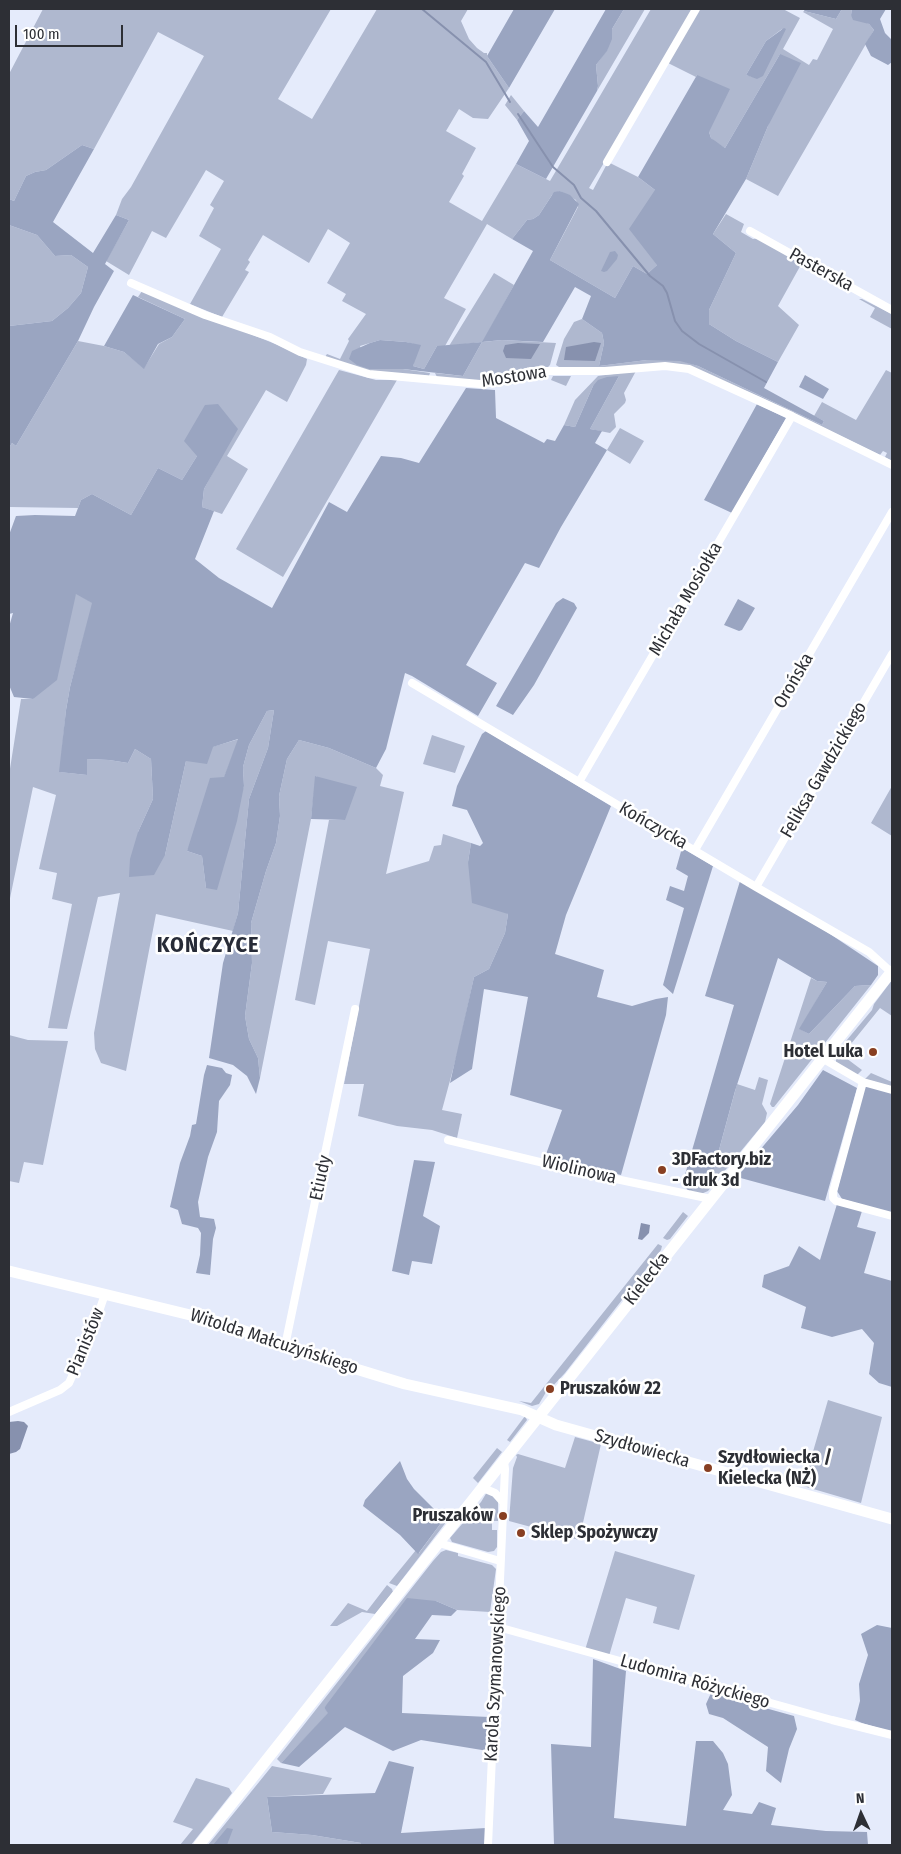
<!DOCTYPE html>
<html>
<head>
<meta charset="utf-8">
<style>
  body { margin:0 }
  #map { position:relative; width:901px; height:1854px; overflow:hidden; background:#e5ebfb; font-family:"Fira Sans Condensed",sans-serif }
  canvas { display:block }
  .frame { position:absolute; inset:0; border:10px solid #2d2f35; pointer-events:none }
  .north { position:absolute; left:836px; top:1789px; width:50px; height:50px; -webkit-text-stroke:4px #fff; paint-order:stroke; rotate:357deg; font-size:14px; font-weight:700; line-height:20px; text-align:center; color:#2d2f35 }
  .north::after { content:''; display:block; margin:auto; width:18px; height:22px; background:#2d2f35; clip-path:polygon(50% 0,100% 100%,50% 72%,0 100%) }
  .scale { position:absolute; left:15px; top:25px; width:108px; height:22px; box-sizing:border-box; border:2px solid #2d2f35; border-top:0; padding-left:6px; font-size:15px; line-height:18px; white-space:nowrap; color:#2d2f35; -webkit-text-stroke:4px #fff; paint-order:stroke }
</style>
</head>
<body>
<div id="map">
<canvas width="901" height="1854"></canvas>
<div class="frame"></div>
<div class="north">N</div>
<div class="scale">100 m</div>
</div>
<script>
const ctx = document.querySelector('canvas').getContext('2d');
ctx.lineJoin = 'round';
function fill(path, color) { ctx.fillStyle = color; ctx.fill(path, 'evenodd'); }
const toPath = rows => new Path2D(rows.map(r => 'M' + r).join(''));
function strokePath(path, color, width, dash) { ctx.strokeStyle = color; ctx.lineWidth = width; ctx.lineCap = dash ? 'butt' : 'round'; ctx.setLineDash(dash || []); ctx.stroke(path); }
function label(font, color, halo, rows, align = 'center') {
  ctx.font = font + ' "Fira Sans Condensed",sans-serif'; ctx.lineWidth = 5; ctx.setLineDash([]); ctx.textBaseline = 'middle'; ctx.strokeStyle = halo; ctx.fillStyle = color; for (const [text, x, y, turn = 0] of rows) {
    ctx.save(); ctx.translate(x, y); ctx.rotate((+turn || 0) * Math.PI / 180); ctx.textAlign = isNaN(turn) ? turn : align; if (halo) ctx.strokeText(text, 0, 0); ctx.fillText(text, 0, 0); ctx.restore();
  }
}
fill(toPath([
  [43,9,331,9,278,99,312,119,377,9,468,9,461,21,469,39,477,48,484,53,487,53,487,56,509,88,488,119,473,118,459,109,446,131,476,148,462,174,464,176,449,202,482,221,516,164,550,181,651,9,695,9,589,188,593,190,608,162,638,177,655,190,657,265,647,274,633,266,615,298,550,260,578,207,576,200,560,191,552,195,539,215,533,219,527,220,512,239,487,224,444,298,466,309,445,346,437,346,424,369,413,366,417,345,406,342,380,340,360,346,369,369,403,369,430,373,429,376,370,372,325,357,327,354,340,359,349,341,348,339,366,314,342,301,346,294,327,283,350,243,328,229,309,263,263,235,248,260,250,262,245,270,249,272,222,317,190,304,221,249,199,236,214,208,210,205,224,181,206,170,166,238,152,231,129,275,106,261,129,220,116,215,122,199,131,187,204,56,158,32,94,149,82,145,46,170,35,172,26,176,14,201,9,199,9,74],
  [624,9,645,9,597,91,598,86,596,65,607,50,612,29],
  [699,9,783,9,800,18,783,49,809,65,813,59,817,60,833,29,803,12,804,11,836,19,842,9,852,9,851,15,869,24,874,30,778,196,746,179,768,126,780,54,725,148,716,143,711,138,709,132,697,75,696,77,668,63],
  [782,29,757,78,746,75,766,41],
  [511,95,524,111,517,120,505,105],
  [726,214,744,224,741,232,753,239,759,238,803,261,778,306,799,325,778,362,736,341,709,324,709,310,736,253,713,234],
  [9,225,37,235,55,256,71,255,88,267,81,293,68,308,52,321,9,326],
  [494,273,514,285,483,342,502,340,556,343,550,365,547,368,487,380,485,376,481,377,482,381,437,377,435,373,463,376,482,342,449,346],
  [142,291,278,345,307,359,306,365,287,402,266,390,227,456,248,469,222,514,202,507,204,489,217,465,197,456,182,480,158,468,131,515,92,494,81,500,78,508,9,507,9,448,12,443,16,446,78,341,104,346,124,352,144,368,159,344,172,337,185,319,138,297],
  [859,299,862,299,892,314,892,329,870,317,875,308],
  [582,319,602,333,604,343,599,366,647,360,680,360,698,366,822,425,824,421,814,416,822,402,856,420,886,370,892,373,892,461,885,457,887,453,883,451,880,455,760,397,691,367,593,368,559,367,556,365,564,339,574,322],
  [339,370,376,380,397,380,283,577,236,549],
  [636,371,624,393,626,400,625,403,614,414,616,427,610,433,590,429,619,376,593,386,575,427,564,425,575,400,598,376],
  [553,376,571,376,566,386,551,380],
  [620,428,644,441,630,464,607,450],
  [76,593,93,603,70,687,66,710,60,772,87,775,87,759,109,760,128,763,135,749,151,759,153,799,138,832,165,855,186,761,212,747,239,739,224,778,187,851,202,856,206,888,244,786,243,767,249,745,267,711,274,710,268,748,249,799,238,913,233,931,156,914,126,1071,101,1063,95,1049,94,1033,120,893,98,897,67,1029,48,1028,72,904,52,899,57,873,39,869,56,795,33,787,9,903,9,775,21,699,33,699],
  [432,735,465,746,455,773,423,764],
  [299,740,329,748,376,768,383,775,380,786,404,792,386,874,429,861,434,846,441,845,443,834,471,843,468,862,508,914,505,933,489,969,474,977,458,1051,442,1110,462,1114,457,1138,432,1130,397,1126,358,1116,364,1084,344,1084,370,949,328,941,315,1005,295,1000,329,820,345,820,316,776,311,819,260,1078,258,1058,249,1039,245,1016,252,963,251,923,266,871,276,843,280,816,279,796,287,759],
  [892,786,892,836,871,823],
  [811,978,817,981,827,982,800,1029,809,1034,855,986,871,985,774,1107,772,1107,770,1104],
  [892,980,892,1016,880,1008,842,1055,862,1070,857,1075,836,1063,836,1053,872,1010,874,1004],
  [9,1035,28,1040,68,1041,43,1165,24,1162,19,1183,9,1181],
  [871,1073,892,1082,892,1087,865,1079],
  [759,1077,768,1080,762,1104,767,1113,765,1122,708,1191,701,1194,689,1191,710,1183,737,1084,755,1090],
  [683,1212,688,1216,670,1239,667,1240,663,1238],
  [658,1244,662,1246,661,1250,565,1373,551,1388,549,1387,539,1404,532,1406,519,1401,531,1403],
  [828,1400,882,1417,861,1503,803,1486],
  [525,1416,527,1420,510,1442,507,1440],
  [575,1437,601,1444,579,1540,509,1521,513,1468,517,1457,516,1455,518,1454,565,1468],
  [497,1448,502,1452,478,1483,473,1478],
  [487,1492,498,1500,498,1521,492,1521,492,1530,497,1530,497,1547,494,1551,488,1552,452,1542,450,1538,481,1502],
  [444,1519,447,1521,397,1586,389,1583,416,1550,419,1553],
  [446,1550,458,1553,458,1556,492,1565,496,1569,490,1612,457,1610,436,1601,324,1708,329,1713,281,1763,277,1759,433,1561,441,1552],
  [615,1551,695,1575,679,1630,653,1623,657,1607,626,1598,609,1656,585,1650],
  [387,1585,392,1589,393,1592,375,1614,362,1612,337,1626,330,1626,348,1603,367,1611],
  [272,1766,332,1778,323,1794,267,1797,272,1832,312,1835,361,1843,361,1845,208,1845],
  [196,1778,229,1788,232,1793,191,1845,180,1845,193,1829,173,1822]
]), '#afb8cf');
fill(toPath([
  [514,9,555,9,509,88,487,56],
  [606,9,624,9,612,29,612,39,607,51,596,65,598,86,597,91,546,179,516,164,529,141,517,120,524,111,538,127],
  [805,9,842,9,836,19,804,11],
  [852,9,886,9,880,19,885,33,892,40,892,62,888,65,871,56,865,44,874,30,869,24,853,20,851,15],
  [784,28,786,29,763,76,757,79,746,75,766,41],
  [780,54,801,63,768,126,746,179,713,234,736,253,709,310,709,324,736,341,778,362,764,388,824,421,822,425,698,366,680,361,647,360,599,366,604,343,602,333,582,319,591,296,575,287,543,342,502,340,482,342,463,376,403,369,369,369,357,365,349,359,352,351,370,343,380,340,406,342,421,345,413,366,424,369,437,346,482,342,533,251,512,239,527,220,533,219,539,215,554,192,560,191,570,195,579,204,550,260,615,298,633,266,647,274,657,265,629,229,655,190,638,177,697,75,730,89,709,132,711,138,725,148],
  [82,145,94,149,53,222,93,253,116,215,129,220,105,264,114,271,94,307,78,341,16,446,12,443,9,448,9,326,52,321,68,308,81,293,88,267,71,255,55,256,37,235,9,225,9,199,14,201,26,176,35,172,46,170],
  [615,251,618,255,617,259,607,271,604,272,601,271,610,252],
  [133,295,185,319,172,337,158,344,144,369,124,352,104,346],
  [805,375,829,389,823,399,799,387],
  [619,376,590,429,602,431,595,443,607,450,561,527,539,568,525,563,466,665,497,683,478,716,412,676,405,673,386,749,376,768,329,748,299,740,287,759,279,796,280,816,276,843,266,871,251,923,252,963,245,1016,249,1039,258,1058,260,1078,256,1094,247,1076,233,1065,209,1058,223,963,238,913,249,799,268,748,274,710,267,711,249,745,243,767,244,786,237,821,217,890,206,888,202,856,187,851,210,778,224,777,238,739,213,747,207,764,186,761,165,855,154,875,129,877,130,859,138,832,153,799,151,759,135,749,128,763,109,760,87,759,87,775,59,772,66,710,70,687,92,603,76,594,57,680,33,699,14,697,9,685,9,627,13,613,9,614,9,535,16,516,35,515,75,516,81,500,92,494,131,515,158,468,182,480,197,456,184,441,205,405,218,404,238,429,204,489,202,507,214,511,195,559,219,578,272,608,329,502,347,512,381,456,401,458,419,463,466,388,495,390,496,418,544,443,547,439,555,441,564,425,575,427,593,386,598,380,607,377],
  [757,404,786,418,732,513,704,500],
  [563,598,574,603,577,608,534,685,513,715,496,706,556,603],
  [738,599,755,608,742,630,739,631,724,625],
  [486,731,611,806,566,915,555,954,604,970,597,997,632,1006,656,999,668,997,666,1015,621,1175,545,1157,562,1110,510,1095,528,997,484,989,472,1069,450,1083,474,977,489,969,505,933,508,914,472,903,468,862,471,843,480,846,483,843,467,810,452,806,457,786,482,734],
  [315,776,357,787,345,820,311,819],
  [682,848,713,866,673,994,663,985,684,908,666,900,670,886,684,891,688,876,676,869],
  [740,881,827,932,878,966,878,975,871,985,855,986,809,1034,799,1029,827,982,817,981,778,958,735,1091,710,1183,689,1191,682,1185,734,1005,705,996],
  [207,1065,222,1068,226,1073,232,1075,230,1085,219,1101,217,1132,208,1157,198,1202,200,1217,214,1219,216,1228,213,1239,210,1275,196,1273,200,1255,201,1233,198,1228,182,1224,178,1210,170,1207,180,1163,190,1136,192,1125,196,1124,204,1075],
  [823,1070,857,1088,825,1201,737,1177,798,1105],
  [865,1084,892,1092,892,1213,842,1199,837,1191],
  [414,1160,435,1162,423,1216,440,1226,432,1264,412,1261,409,1275,392,1271],
  [837,1204,862,1211,857,1227,876,1232,864,1273,892,1281,892,1387,879,1383,869,1374,874,1343,862,1329,832,1337,801,1328,806,1307,762,1287,764,1275,789,1266,799,1246,820,1260],
  [400,1461,407,1479,414,1489,444,1519,418,1554,400,1535,363,1506,365,1500],
  [407,1598,436,1601,457,1610,451,1616,432,1615,415,1639,440,1640,433,1653,403,1676,402,1713,489,1717,488,1751,421,1740,393,1751,345,1727,299,1767,281,1763,328,1713,324,1708],
  [877,1625,892,1628,892,1732,862,1723,855,1720,860,1701,859,1684,868,1655,861,1634],
  [593,1659,626,1671,614,1818,686,1826,696,1741,713,1741,723,1753,728,1764,732,1795,723,1810,752,1814,759,1802,776,1808,771,1825,826,1831,867,1832,868,1845,554,1845,551,1744,591,1747],
  [711,1693,794,1716,797,1729,789,1749,781,1783,766,1771,768,1747,723,1718,709,1714,706,1704],
  [389,1761,414,1767,401,1833,486,1828,486,1845,361,1845,361,1843,312,1835,272,1832,267,1797,375,1793],
  [227,1828,233,1829,227,1845,213,1845]
]), '#9aa5c1');
fill(toPath([
  [594,342,601,343,595,361,564,360,566,347],
  [518,343,540,344,531,359,506,358,503,351,505,345],
  [641,1223,650,1225,649,1233,642,1240,638,1239],
  [18,1421,24,1422,28,1426,20,1449,16,1452,9,1454,9,1422]
]), '#8791ae');
strokePath(toPath([
  [422,9,486,62,510,102],
  [518,114,553,167,574,185,581,198,596,211,650,276,663,286,667,293,675,321,682,331,699,344,766,382]
]), '#8791ae', 2);
strokePath(toPath([
  [607,162,696,9],
  [750,231,892,310],
  [131,283,205,315,270,337,300,352,369,374,480,384,530,371,605,371,665,366,689,369,792,416,892,465],
  [412,683,756,887,869,952,891,972],
  [579,782,792,416],
  [695,850,892,512],
  [756,887,892,654],
  [822,1058,863,1082,892,1090],
  [863,1082,833,1192,833,1198,836,1201,892,1216],
  [448,1140,573,1170,711,1199],
  [285,1346,355,1009],
  [9,1412,60,1390,69,1383,92,1332,105,1294],
  [483,1488,495,1493,503,1502],
  [439,1543,500,1561],
  [498,1627,832,1720,892,1735],
  [488,1845,505,1469,504,1461]
]), '#fff', 8);
strokePath(toPath([
  [9,1271,215,1321,356,1369,405,1384,522,1410,556,1425,892,1519],
  [199,1845,892,971]
]), '#fff', 11);
for (const [x, y, r, color] of [
  [873,1052,5,"#883f22"],
  [662,1170,5,"#883f22"],
  [550,1389,5,"#883f22"],
  [708,1468,5,"#883f22"],
  [503,1516,5,"#883f22"],
  [521,1533,5,"#883f22"]
]) { const dot = new Path2D(); dot.arc(x, y, r, 0, 2 * Math.PI); ctx.fillStyle = color; ctx.fill(dot); strokePath(dot, '#fff', 2); }
label('18px', '#2d2f35', '#fff', [
  ["Pasterska",821,270,29],
  ["Mostowa",514,377,-9],
  ["Michała Mosiołka",686,599,-60],
  ["Orońska",794,681,-60],
  ["Feliksa Gawdzickiego",824,770,-60],
  ["Kończycka",653,826,30],
  ["Wiolinowa",579,1170,13],
  ["Etiudy",321,1178,-78],
  ["Kielecka",647,1279,-52],
  ["Pianistów",86,1342,-68],
  ["Witolda Małcużyńskiego",274,1342,18],
  ["Szydłowiecka",642,1449,16],
  ["Karola Szymanowskiego",496,1674,-87],
  ["Ludomira Różyckiego",695,1682,16]
]);
label('bold 18px', '#2d2f35', '#fff', [
  ["Hotel Luka",863,1052,"right"],
  ["3DFactory.biz",672,1160],
  ["- druk 3d",672,1181],
  ["Pruszaków 22",560,1389],
  ["Szydłowiecka /",718,1458],
  ["Kielecka (NŻ)",718,1479],
  ["Pruszaków",493,1516,"right"],
  ["Sklep Spożywczy",531,1533]
], 'left');
ctx.letterSpacing = '1px';
label('bold 22px', '#272b37', '#fff', [
  ["KOŃCZYCE",208,946]
]);
ctx.letterSpacing = '0px';
</script>
</body>
</html>
